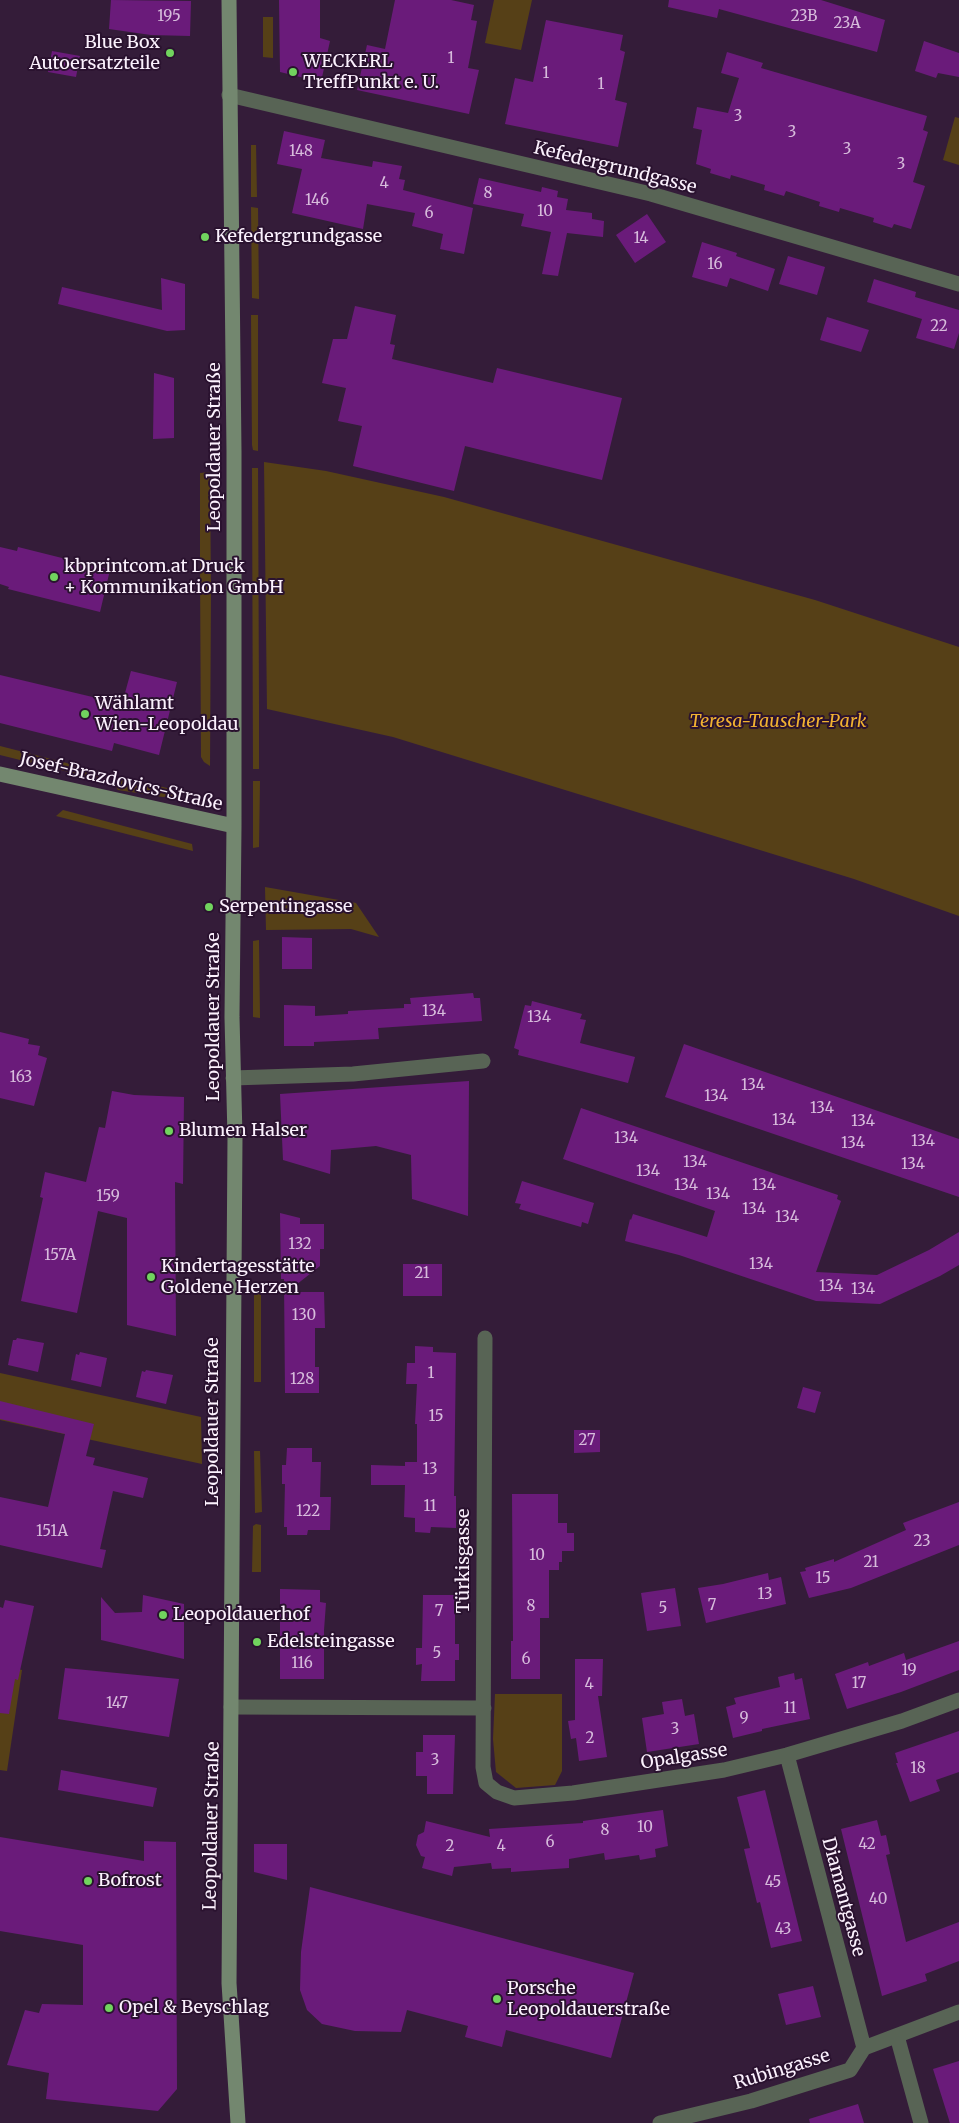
<!DOCTYPE html>
<html>
<head>
<meta charset="utf-8">
<style>
  body { margin:0 }
  canvas { display:block; background:#341c39 }
</style>
</head>
<body>
<canvas width="959" height="2123"></canvas>
<script>
const ctx = document.querySelector('canvas').getContext('2d');
ctx.lineJoin = 'round';
function fill(path, color) { ctx.fillStyle = color; ctx.fill(path, 'evenodd'); }
const toPath = rows => new Path2D(rows.map(r => 'M' + r).join(''));
function strokePath(path, color, width, dash) { ctx.strokeStyle = color; ctx.lineWidth = width; ctx.lineCap = dash ? 'butt' : 'round'; ctx.setLineDash(dash || []); ctx.stroke(path); }
function label(font, color, halo, rows, align = 'center') {
  ctx.font = font + ' Merriweather,serif'; ctx.lineWidth = 4; ctx.setLineDash([]); ctx.textBaseline = 'middle'; ctx.strokeStyle = halo; ctx.fillStyle = color; for (const [text, x, y, turn = 0] of rows) {
    ctx.save(); ctx.translate(x, y); ctx.rotate((+turn || 0) * Math.PI / 180); ctx.textAlign = isNaN(turn) ? turn : align; if (halo) ctx.strokeText(text, 0, 0); ctx.fillText(text, 0, 0); ctx.restore();
  }
}
fill(toPath([
  [494,0,532,0,521,50,485,43],
  [263,17,273,17,273,58,263,57],
  [955,117,959,118,959,165,943,160],
  [251,145,256,145,257,197,251,197],
  [251,207,258,208,259,299,252,298],
  [251,315,258,315,258,451,253,450,252,445],
  [264,462,326,471,444,497,815,600,959,647,959,916,854,879,393,737,267,709],
  [252,468,258,468,259,704,259,769,253,769],
  [210,472,211,593,210,766,204,762,201,757,200,565,200,473],
  [0,746,106,773,105,781,0,755],
  [119,776,179,791,182,795,163,797,118,790,116,787],
  [253,781,260,781,259,847,253,848],
  [63,810,192,844,193,851,56,816],
  [265,887,356,903,379,937,351,929,266,930],
  [259,940,260,1018,253,1017,253,941],
  [254,1291,261,1291,261,1382,254,1382],
  [0,1373,201,1417,202,1464,0,1420],
  [254,1451,260,1451,262,1512,255,1513],
  [256,1524,261,1525,261,1572,252,1572,253,1526],
  [0,1665,22,1670,7,1771,0,1770],
  [495,1694,562,1694,562,1771,555,1785,516,1788,496,1772,493,1739]
]), '#564017');
fill(toPath([
  [111,0,191,1,190,36,151,35,109,29],
  [279,0,320,0,320,38,330,41,321,82,280,72],
  [395,0,451,0,474,5,471,20,477,21,468,68,479,70,469,114,357,90,367,45,385,49],
  [669,0,821,0,885,20,877,52,719,9,717,18,668,7],
  [546,20,623,35,620,50,625,52,615,100,627,103,618,147,505,124,515,78,533,82],
  [924,41,959,53,959,77,938,73,936,78,915,71],
  [52,51,80,56,76,77,48,72],
  [727,52,763,63,761,68,927,116,923,130,928,132,913,182,925,186,911,229,894,224,892,228,873,222,874,218,840,208,839,212,819,206,820,202,786,191,784,196,764,190,765,185,731,175,730,179,710,173,711,169,696,164,702,130,693,128,697,107,728,113,739,78,721,73],
  [284,131,325,140,321,158,372,167,373,161,402,166,399,179,405,180,403,190,473,208,464,254,440,249,443,234,412,226,415,213,367,204,363,229,292,213,302,169,277,164],
  [479,178,541,192,542,187,558,191,557,197,568,199,566,210,592,213,592,219,604,221,603,237,567,233,558,276,542,274,551,232,521,226,524,214,473,204],
  [647,214,666,242,635,263,616,235],
  [702,242,737,253,736,256,775,269,768,291,730,278,727,287,692,277],
  [788,256,825,267,817,295,779,284],
  [161,278,185,284,185,330,167,331,58,304,62,287,162,310],
  [874,279,916,292,915,297,959,310,959,333,954,349,916,338,922,319,867,302],
  [355,306,396,315,390,344,395,345,392,359,493,383,497,368,622,398,602,480,465,446,454,491,353,466,362,426,338,421,346,388,322,383,333,339,347,339],
  [827,317,869,330,861,352,820,340],
  [154,373,174,378,174,438,153,439],
  [0,547,17,551,18,547,110,570,100,612,8,589,9,587,0,584],
  [131,671,177,682,159,755,114,743,112,751,0,723,0,675,122,704],
  [282,937,312,938,312,969,282,969],
  [473,993,474,998,480,998,482,1021,378,1028,379,1039,314,1042,314,1046,284,1046,284,1005,315,1006,315,1016,348,1014,348,1011,404,1008,404,1004,411,1004,410,998],
  [532,1001,582,1014,580,1019,586,1020,580,1043,635,1057,628,1083,518,1055,519,1050,514,1048,525,1005,531,1006],
  [0,1032,29,1039,28,1044,40,1046,38,1055,47,1058,34,1106,0,1098],
  [684,1044,959,1139,959,1197,665,1097],
  [469,1081,468,1216,412,1199,411,1155,376,1146,331,1150,330,1174,283,1160,280,1094],
  [112,1091,134,1095,184,1097,183,1184,175,1182,176,1336,127,1325,127,1218,98,1211,77,1313,21,1301,43,1198,40,1197,45,1172,86,1182,99,1127,105,1128],
  [581,1108,838,1195,837,1199,841,1201,816,1272,877,1275,929,1250,959,1232,959,1265,940,1276,880,1304,816,1301,679,1255,625,1241,630,1219,631,1220,633,1214,707,1237,715,1211,563,1159],
  [522,1181,594,1203,588,1224,582,1222,581,1227,519,1209,521,1204,515,1203],
  [280,1213,300,1218,300,1224,324,1224,324,1249,320,1249,320,1266,287,1292,324,1292,325,1328,315,1328,315,1367,319,1367,319,1393,285,1393,284,1279,281,1279],
  [403,1264,442,1264,442,1296,403,1296],
  [17,1338,44,1343,38,1372,8,1365,13,1340,16,1340],
  [415,1346,433,1347,433,1352,456,1353,454,1496,456,1496,456,1528,431,1527,430,1533,415,1532,415,1518,404,1517,405,1485,371,1485,371,1465,405,1466,405,1462,417,1462,417,1424,415,1424,417,1384,406,1384,407,1363,415,1363],
  [80,1352,107,1358,101,1387,71,1380,76,1354,79,1355],
  [146,1370,173,1375,166,1404,136,1397,142,1371,145,1372],
  [803,1387,821,1392,815,1413,797,1408],
  [0,1401,94,1424,86,1456,95,1458,93,1465,148,1478,143,1498,113,1491,100,1549,106,1550,102,1568,0,1545,0,1497,48,1507,65,1434,0,1419],
  [574,1430,600,1430,600,1452,574,1453],
  [287,1448,312,1448,312,1462,321,1462,320,1497,331,1497,330,1530,308,1530,307,1535,287,1535,287,1527,284,1527,285,1484,282,1484,282,1465,286,1465],
  [512,1494,558,1494,558,1523,567,1523,567,1533,574,1533,574,1551,562,1551,562,1562,559,1562,559,1570,549,1570,549,1618,540,1618,540,1679,511,1679,511,1641,513,1641],
  [959,1502,959,1545,851,1588,809,1598,800,1572,806,1571,805,1568,834,1559,834,1562,906,1530,903,1523],
  [768,1573,769,1580,781,1577,786,1604,706,1623,698,1588,723,1584],
  [675,1588,681,1626,647,1631,641,1593],
  [280,1589,320,1590,320,1602,326,1603,324,1630,324,1679,280,1679],
  [143,1595,184,1604,184,1659,101,1640,101,1597,115,1613,142,1612],
  [423,1595,455,1595,455,1644,459,1644,459,1660,455,1660,455,1681,421,1681,422,1664,416,1665,416,1648,422,1648],
  [5,1600,34,1606,18,1680,15,1679,9,1714,0,1713,0,1607,3,1608],
  [959,1641,959,1670,901,1692,847,1709,835,1674,868,1662,869,1666,904,1653,906,1660],
  [575,1659,603,1659,602,1696,598,1696,607,1757,579,1761,576,1738,571,1739,568,1721,575,1720],
  [65,1668,179,1679,169,1737,58,1719],
  [794,1673,795,1680,802,1678,810,1719,762,1729,762,1731,733,1738,726,1707,736,1704,734,1698,780,1687,778,1677],
  [682,1699,685,1716,694,1714,699,1744,647,1752,642,1718,664,1714,662,1702],
  [959,1731,959,1772,936,1780,940,1791,910,1802,896,1763,898,1763,895,1753],
  [423,1735,455,1735,453,1794,427,1794,427,1776,416,1776,416,1752,423,1752],
  [61,1770,157,1788,153,1807,58,1790],
  [765,1790,802,1941,771,1948,760,1902,757,1903,744,1849,750,1848,737,1797],
  [663,1810,668,1846,655,1849,656,1857,640,1860,639,1855,605,1860,604,1853,569,1859,569,1868,511,1872,511,1868,492,1869,491,1863,454,1867,452,1876,422,1868,425,1857,421,1856,416,1845,418,1835,424,1832,426,1821,490,1837,489,1829,583,1823,583,1821],
  [877,1820,881,1836,886,1835,890,1854,886,1855,906,1942,959,1922,959,1961,925,1974,927,1981,882,1996,841,1829],
  [0,1837,144,1861,144,1841,176,1842,177,2089,158,2111,46,2099,49,2073,7,2065,25,2010,39,2013,42,2004,83,2005,83,1945,0,1931],
  [254,1844,287,1844,287,1880,254,1872],
  [310,1887,634,1973,611,2058,506,2030,502,2047,465,2037,468,2026,407,2010,401,2032,355,2031,322,2024,307,2010,300,1990,301,1952],
  [813,1986,821,2017,786,2025,778,1994],
  [959,2061,959,2123,950,2123,933,2069],
  [858,2104,864,2123,810,2123,809,2119]
]), '#6a1b7a');
strokePath(toPath([
  [229,95,651,194,959,284],
  [233,1078,353,1074,483,1061],
  [485,1338,483,1767,486,1783,497,1792,514,1798,573,1793,724,1770,787,1755,902,1721,959,1700],
  [231,1707,484,1708],
  [787,1755,864,2048],
  [897,2036,921,2123],
  [660,2123,751,2101,850,2070,864,2048,959,2012]
]), '#586455', 15);
strokePath(toPath([
  [229,0,234,451,234,826,232,1017,235,1137,229,1983,238,2123],
  [0,774,234,826]
]), '#73876f', 15);
for (const [x, y, r, color] of [
  [170,53,5,"#71d35e"],
  [293,72,5,"#71d35e"],
  [205,237,5,"#71d35e"],
  [54,577,5,"#71d35e"],
  [85,714,5,"#71d35e"],
  [209,907,5,"#71d35e"],
  [169,1131,5,"#71d35e"],
  [151,1277,5,"#71d35e"],
  [163,1615,5,"#71d35e"],
  [257,1642,5,"#71d35e"],
  [88,1881,5,"#71d35e"],
  [497,1999,5,"#71d35e"],
  [109,2008,5,"#71d35e"]
]) { const dot = new Path2D(); dot.arc(x, y, r, 0, 2 * Math.PI); ctx.fillStyle = color; ctx.fill(dot); strokePath(dot, '#2a122f', 2); }
label('15px', '#d7bcdc', null, [
  ["195",169,17],
  ["23B",804,17],
  ["23A",847,24],
  ["1",451,59],
  ["1",546,74],
  ["1",601,85],
  ["3",738,117],
  ["3",792,133],
  ["3",847,150],
  ["148",301,152],
  ["3",901,165],
  ["4",384,184],
  ["8",488,194],
  ["146",317,201],
  ["10",545,212],
  ["6",429,214],
  ["14",641,239],
  ["16",715,265],
  ["22",939,327],
  ["134",434,1012],
  ["134",539,1018],
  ["163",21,1078],
  ["134",753,1086],
  ["134",716,1097],
  ["134",822,1109],
  ["134",784,1121],
  ["134",863,1122],
  ["134",626,1139],
  ["134",923,1142],
  ["134",853,1144],
  ["134",695,1163],
  ["134",913,1165],
  ["134",648,1172],
  ["134",686,1186],
  ["134",764,1186],
  ["134",718,1195],
  ["159",108,1197],
  ["134",754,1210],
  ["134",787,1218],
  ["132",300,1245],
  ["157A",60,1256],
  ["134",761,1265],
  ["21",422,1274],
  ["134",831,1287],
  ["134",863,1290],
  ["130",304,1316],
  ["1",431,1374],
  ["128",302,1380],
  ["15",436,1417],
  ["27",587,1441],
  ["13",430,1470],
  ["11",430,1507],
  ["122",308,1512],
  ["151A",52,1532],
  ["23",922,1542],
  ["10",537,1556],
  ["21",871,1563],
  ["15",823,1579],
  ["13",765,1595],
  ["7",712,1606],
  ["8",531,1607],
  ["5",663,1609],
  ["7",439,1612],
  ["5",437,1654],
  ["6",526,1660],
  ["116",302,1664],
  ["19",909,1671],
  ["17",859,1684],
  ["4",589,1685],
  ["147",117,1704],
  ["11",790,1709],
  ["9",744,1719],
  ["3",675,1730],
  ["2",590,1739],
  ["3",435,1761],
  ["18",918,1769],
  ["10",645,1828],
  ["8",605,1831],
  ["6",550,1843],
  ["42",867,1845],
  ["2",450,1847],
  ["4",501,1847],
  ["45",773,1883],
  ["40",878,1900],
  ["43",783,1930]
]);
label('18px', '#fbf1fd', '#2a122f', [
  ["Blue Box",160,43,"right"],
  ["Autoersatzteile",160,64,"right"],
  ["WECKERL",303,62],
  ["TreffPunkt e. U.",303,83],
  ["Kefedergrundgasse",215,237],
  ["kbprintcom.at Druck",64,567],
  ["+ Kommunikation GmbH",64,588],
  ["Wählamt",95,704],
  ["Wien-Leopoldau",95,725],
  ["Serpentingasse",219,907],
  ["Blumen Halser",179,1131],
  ["Kindertagesstätte",161,1267],
  ["Goldene Herzen",161,1288],
  ["Leopoldauerhof",173,1615],
  ["Edelsteingasse",267,1642],
  ["Bofrost",98,1881],
  ["Porsche",507,1989],
  ["Leopoldauerstraße",507,2010],
  ["Opel & Beyschlag",119,2008]
], 'left');
label('18px', '#fbf1fd', '#2a122f', [
  ["Kefedergrundgasse",615,168,14],
  ["Leopoldauer Straße",215,447,-90],
  ["Josef-Brazdovics-Straße",121,782,13],
  ["Leopoldauer Straße",214,1017,-90],
  ["Leopoldauer Straße",213,1422,-90],
  ["Türkisgasse",464,1561,-90],
  ["Opalgasse",684,1757,-9],
  ["Leopoldauer Straße",212,1826,-89],
  ["Diamantgasse",843,1897,75],
  ["Rubingasse",782,2070,-17]
]);
label('italic 18px', '#f1b231', '#2a122f', [
  ["Teresa-Tauscher-Park",778,722]
]);
</script>
</body>
</html>
